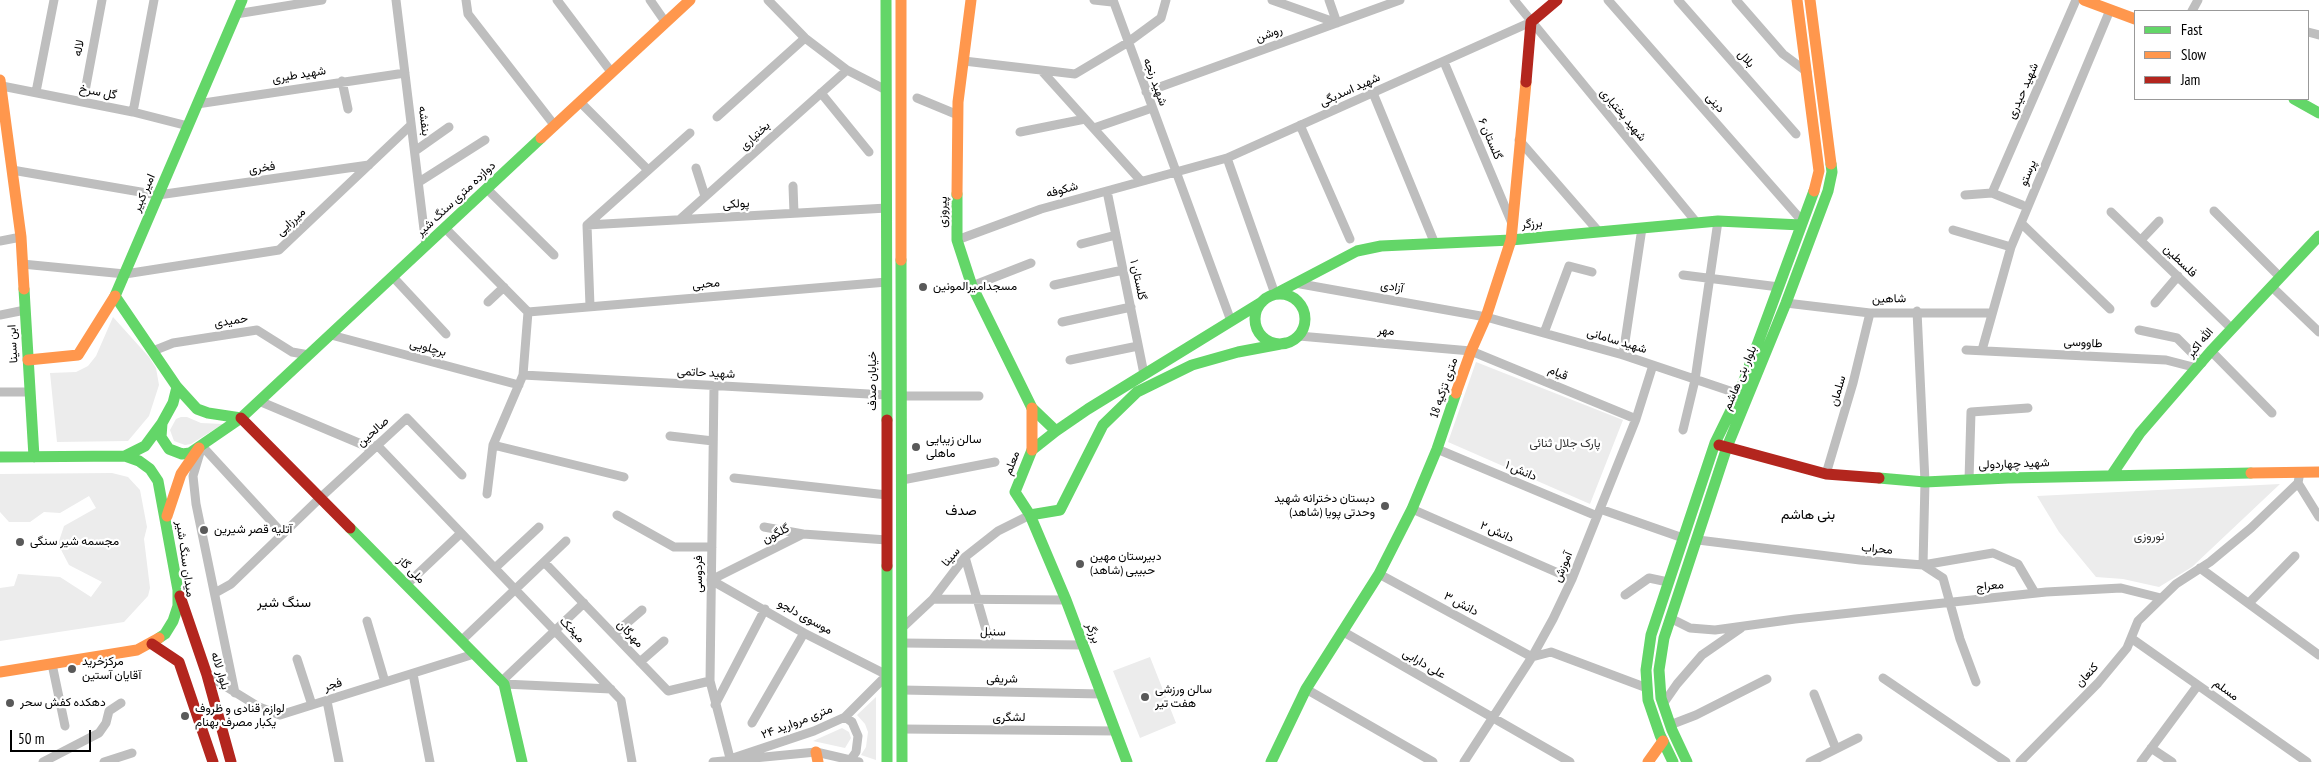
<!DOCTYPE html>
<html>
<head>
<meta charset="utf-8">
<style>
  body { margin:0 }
  #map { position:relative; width:2319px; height:762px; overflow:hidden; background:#fff; font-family:"PT Sans Narrow",sans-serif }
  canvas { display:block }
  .legend { position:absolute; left:2134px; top:10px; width:175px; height:90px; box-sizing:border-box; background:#fff; border:1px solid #999; margin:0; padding:6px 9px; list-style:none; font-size:15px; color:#000 }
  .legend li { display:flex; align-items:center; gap:10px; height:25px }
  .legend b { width:25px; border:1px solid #999 }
  .scale { position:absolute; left:10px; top:730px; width:81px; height:22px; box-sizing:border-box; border:2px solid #000; border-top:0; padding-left:6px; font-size:15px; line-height:18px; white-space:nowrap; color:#000; -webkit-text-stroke:4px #fff; paint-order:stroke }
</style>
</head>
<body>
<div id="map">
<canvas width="2319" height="762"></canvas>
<ul class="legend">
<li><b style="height:6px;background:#63d668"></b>Fast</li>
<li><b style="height:6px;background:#ff974d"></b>Slow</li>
<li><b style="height:6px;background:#b3261e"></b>Jam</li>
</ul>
<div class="scale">50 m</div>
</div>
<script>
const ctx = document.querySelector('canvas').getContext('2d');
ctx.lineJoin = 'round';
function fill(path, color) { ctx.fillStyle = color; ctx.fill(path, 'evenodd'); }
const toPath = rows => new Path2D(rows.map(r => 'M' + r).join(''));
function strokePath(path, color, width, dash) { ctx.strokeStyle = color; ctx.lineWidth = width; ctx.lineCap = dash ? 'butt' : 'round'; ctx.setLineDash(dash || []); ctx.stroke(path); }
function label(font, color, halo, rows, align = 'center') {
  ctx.font = font + ' "PT Sans Narrow",Vazirmatn,sans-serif'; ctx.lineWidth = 4.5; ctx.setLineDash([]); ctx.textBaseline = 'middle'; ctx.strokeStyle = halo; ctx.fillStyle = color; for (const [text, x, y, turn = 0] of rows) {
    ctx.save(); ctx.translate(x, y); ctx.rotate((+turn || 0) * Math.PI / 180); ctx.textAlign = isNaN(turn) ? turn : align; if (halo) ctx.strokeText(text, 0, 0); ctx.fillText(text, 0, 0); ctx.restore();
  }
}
fill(toPath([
  [113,317,149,357,156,368,159,385,149,416,128,441,57,442,50,373,76,372,88,366,96,356],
  [1476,362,1623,420,1590,504,1448,442],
  [181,417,187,417,201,423,223,424,191,444,185,445,174,441,170,430,176,419],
  [112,473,128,477,140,490,147,527,144,539,150,588,148,596,124,622,0,641,0,588,14,586,18,574,60,577,91,597,102,582,69,565,58,544,64,526,96,508,89,496,60,513,44,512,30,522,9,522,0,512,0,474],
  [2280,484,2192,567,2159,587,2123,579,2096,577,2059,532,2037,496],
  [1150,657,1176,723,1140,738,1113,671],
  [876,697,876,760,861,755,866,747,868,732,865,724,857,715],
  [842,728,849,732,851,738,845,748,813,741]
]), '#ececec');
strokePath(toPath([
  [396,0,426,246],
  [466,0,468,14,555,126],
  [557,0,612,73],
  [650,0,666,23],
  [768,0,805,38,847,70,886,90],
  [1094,0,1112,2],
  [1113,0,1231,321],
  [1272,0,1337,23],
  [1329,0,1337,23],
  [1514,0,1697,223],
  [1608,0,1803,222],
  [1678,0,1796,134],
  [1736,0,1783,54,1807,72],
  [2192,11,2198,0],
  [236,14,322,0],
  [2308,32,2319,35],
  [964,61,1075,74,1127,43,1161,18,1166,0],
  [1444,62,1511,221],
  [1041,70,1141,181],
  [342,81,348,109],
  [0,87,2,86,133,112,188,126],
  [36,92,54,0],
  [1146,92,1400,0],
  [821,93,869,152],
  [1373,93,1435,244],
  [917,98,958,115],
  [83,102,102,0],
  [580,102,647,169],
  [197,104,405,73],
  [133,112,154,0],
  [717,117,805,38],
  [1300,125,1350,239],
  [1094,128,1152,108],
  [1020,132,1085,119],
  [1519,140,1599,232],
  [415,151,449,127],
  [1227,158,1275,294],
  [696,168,705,196],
  [12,170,158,195,369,165],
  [419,182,485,140],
  [793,186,794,213],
  [487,189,554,255],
  [1107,191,1144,374],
  [1992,193,2076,0],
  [1965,195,1992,193,2022,205],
  [2214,211,2280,277],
  [2111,212,2231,328],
  [679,220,847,70],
  [2021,223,2110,309],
  [587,225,887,208],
  [445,228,528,312],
  [1953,230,2011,247],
  [957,240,1041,209,1227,158,1531,22],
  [2141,240,2159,221],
  [0,241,21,237],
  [1081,244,1116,235],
  [22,264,125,274,279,250,411,125],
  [1683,275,1779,287],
  [393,277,446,334],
  [1295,283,1486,317,1623,355,1739,394],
  [1054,285,1123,270],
  [972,286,1031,263],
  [2271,286,2319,332],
  [488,302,504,287],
  [1786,303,1870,313,1992,313],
  [2155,303,2178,276],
  [590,306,587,225,690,133],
  [1917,311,1925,482,1923,565,1943,578,1960,639,1976,682],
  [528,312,887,282],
  [0,315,25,310],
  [1062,322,1131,307],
  [2139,330,2177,338,2202,363],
  [1544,333,1569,266,1592,272],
  [331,335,519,385],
  [1299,336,1471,351,1636,419],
  [1966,350,2166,360,2197,368],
  [1982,350,2011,247,2110,10],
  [153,351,173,343,257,330,292,352,309,355],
  [2211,351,2272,413],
  [1623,355,1642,228],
  [1070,360,1138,346],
  [523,375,887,395],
  [714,386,710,681,731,762],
  [0,392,29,392],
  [902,396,979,396],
  [259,401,373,449],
  [1683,430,1695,380,1718,221],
  [670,436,713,441],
  [377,445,621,700,632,762],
  [493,445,624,477],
  [1437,449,1597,516],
  [1826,474,1853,383,1870,313],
  [734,478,887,495],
  [902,480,995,462],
  [1969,480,1971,412,2028,408],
  [2298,483,2319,517],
  [487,494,493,445,523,375,528,312],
  [1412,509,1572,579],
  [1600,509,1683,538],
  [617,515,674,547,712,547],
  [764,527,803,534],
  [1698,540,1860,560,1923,565,1993,553,2018,564,2035,593],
  [965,557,990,644],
  [544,562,668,691,710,681],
  [495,568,539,527],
  [2200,568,2319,655],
  [1379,574,1532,657,1551,652,1647,688],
  [711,580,804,633,887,675,845,717,814,731,730,759],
  [711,580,803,534,887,540],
  [406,585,461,533],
  [215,593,231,584,320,498,407,418,462,475],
  [1625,595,1649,578,1668,582],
  [933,599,1066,600],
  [2249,603,2295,556],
  [1670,618,1690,628,1715,630,1795,619,2046,592,2121,588,2161,598],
  [367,621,385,682],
  [902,628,933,599,965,557,998,531,1030,515],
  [1342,631,1570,762],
  [614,634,642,610],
  [2131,638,2307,762],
  [461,641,566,541],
  [902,643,1083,645],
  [297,659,312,705],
  [640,662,664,641],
  [52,664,65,726],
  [413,674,430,762],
  [207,675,259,707,280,715,474,654],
  [1883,678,2006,762],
  [502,681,584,603],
  [504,684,611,689],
  [1306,689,1433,762],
  [902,690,1102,694],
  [235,693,196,504,193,476,202,446,283,534],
  [1814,694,1836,749],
  [327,701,339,762],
  [1663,704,1677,684,1702,655,1741,628],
  [715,705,765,609],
  [845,717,852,722,858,736,856,752,851,759],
  [752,723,804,633],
  [1670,725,1696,715,1767,679],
  [902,729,1116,731],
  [2151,748,2172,762],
  [43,762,99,733,106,723,109,711,121,703],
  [104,762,132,753],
  [713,762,816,752,859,762],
  [1464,762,1532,657,1553,619,1572,579,1636,419,1653,365],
  [1810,762,1858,738],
  [2020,762,2098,683,2127,648,2138,621,2176,584,2210,562,2251,528,2298,483,2300,472],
  [2141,762,2198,685]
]), '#bebebe', 9);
strokePath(toPath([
  [886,0,887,420],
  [2294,99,2319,113],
  [957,194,957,240,972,286,1032,408,1056,431],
  [901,260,902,762],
  [24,289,34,457],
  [1275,294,1357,251,1381,246,1511,240,1718,221,1801,225],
  '1255 319a25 25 0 1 1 50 0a25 25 0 1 1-50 0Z',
  [177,387,173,403,162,423,161,437,169,449,182,454,190,453,241,418,541,138],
  [241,418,208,413,197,409,177,387,115,296,242,0],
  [125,456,145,446,162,423],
  [0,457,125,456,139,461,150,469,158,481,178,590,178,606,173,621,165,634,159,638],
  [2111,476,2140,433,2211,351,2319,236],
  [1879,478,1925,482,2008,478,2251,473],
  [1030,515,1060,510,1103,425,1137,392,1192,365,1238,352,1286,343],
  [350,528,504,684,522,762],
  [887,566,887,762],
  [1127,762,1066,600,1030,515,1015,492,1032,450,1056,431,1088,409,1262,302],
  [1271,762,1306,689,1379,574,1412,509,1437,449,1456,393],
  [1673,762,1660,735,1648,700,1646,670,1651,635,1715,443,1739,394,1814,191],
  [1687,762,1672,730,1661,698,1659,670,1664,638,1727,447,1786,303,1828,191,1832,172,1831,164]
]), '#63d668', 11);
strokePath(toPath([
  [901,0,901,260],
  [1797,0,1819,171,1814,191],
  [1810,0,1831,164],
  [2084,0,2135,19],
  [0,80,21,237,24,289],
  [541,138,690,0],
  [957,194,958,102,971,0],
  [28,360,78,355,115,296],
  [1456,393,1471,351,1486,317,1511,240,1526,82],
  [1032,408,1032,450],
  [2251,473,2319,472],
  [167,516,181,474,199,448],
  [0,672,137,650,159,638],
  [816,752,818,762],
  [1648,762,1663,741]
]), '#ff974d', 11);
strokePath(toPath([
  [1526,82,1531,22,1557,0],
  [241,418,350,528],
  [887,420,887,566],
  [1719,445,1826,474,1879,478],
  [180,596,207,675,231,762],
  [152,644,179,662,213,762]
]), '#b3261e', 11);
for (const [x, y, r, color] of [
  [923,287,5,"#595959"],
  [916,447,5,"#595959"],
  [1385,506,5,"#595959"],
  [204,530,5,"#595959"],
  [20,542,5,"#595959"],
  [1080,564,5,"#595959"],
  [72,669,5,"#595959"],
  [1145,697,5,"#595959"],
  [10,703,5,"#595959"],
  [185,716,5,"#595959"]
]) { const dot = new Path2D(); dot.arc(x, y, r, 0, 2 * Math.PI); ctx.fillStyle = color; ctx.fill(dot); strokePath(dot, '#fff', 2); }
label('12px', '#000', '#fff', [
  ["روشن",1269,34,-20],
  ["لاله",79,48,-79],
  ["بلال",1746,59,49],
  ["شهید طیری",299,75,-9],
  ["شهید رنجه",1155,82,70],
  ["شهید اسدبگی",1350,90,-24],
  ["شهید حیدری",2023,91,-66],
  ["گل سرخ",98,92,11],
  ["دینی",1715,103,49],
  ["شهید بختیاری",1623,115,50],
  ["بنفشه",424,121,83],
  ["بختیاری",755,136,-42],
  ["گلستان ۶",1490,139,67],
  ["فخری",262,168,-8],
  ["پرستو",2028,173,-68],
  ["شکوفه",1062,190,-15],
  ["امیر کبیر",144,193,-67],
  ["دوازده متری سنگ شیر",456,199,-43],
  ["پولکی",736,204,-3],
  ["پیروزی",943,212,-89],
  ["میرزایی",291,222,-43],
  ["برزگر",1532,224,-5],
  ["فلسطین",2180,261,44],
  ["گلستان ۱",1138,280,78],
  ["محبی",706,284,-5],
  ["آزادی",1392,287,10],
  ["شاهین",1889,299,-1],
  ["حمیدی",231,321,-9],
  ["مهر",1386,331,5],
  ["شهید سامانی",1617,341,17],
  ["طاووسی",2083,343,3],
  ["الله اکبر",2200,343,-50],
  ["ابن سینا",13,344,-93],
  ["برچلویی",428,348,15],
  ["شهید حاتمی",706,373,3],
  ["قیام",1558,373,23],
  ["بلوار بنی هاشم",1740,378,-67],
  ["خیابان صدف",873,381,-90],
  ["18 متری تزکیه",1444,388,-71],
  ["سلمان",1838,391,-74],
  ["صالحین",373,432,-42],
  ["معلم",1012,463,-69],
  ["شهید چهاردولی",2014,464,-2],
  ["دانش ۱",1521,471,23],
  ["دانش ۲",1497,532,24],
  ["گلگون",776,534,-27],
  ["محراب",1877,549,5],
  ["سینا",951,557,-49],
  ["میدان سنگ شیر",185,559,82],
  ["آموزش",1563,567,-67],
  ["ملی گاز",411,570,45],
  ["فردوسی",699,574,-90],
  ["معراج",1990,586,-6],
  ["دانش ۳",1461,604,28],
  ["موسوی دلجو",805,617,29],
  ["میخک",572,630,46],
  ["سنبل",993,632,1],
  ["برزگر",1093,633,69],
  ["مهرگان",630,634,46],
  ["علی دارابی",1424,664,30],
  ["بلوار لاله",220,671,73],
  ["کنعان",2087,675,-47],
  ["شریفی",1002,679,1],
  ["فجر",333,685,-17],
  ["مسلم",2226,690,36],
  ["لشگری",1009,718],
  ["۲۴ متری مروارید",797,722,-21]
]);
label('12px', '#000', '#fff', [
  ["مسجدامیرالمونین",933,287],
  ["سالن زیبایی",926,440],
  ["ماهلی",926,454],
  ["دبستان دخترانه شهید",1375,499,"right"],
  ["وحدتی پویا (شاهد)",1375,513,"right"],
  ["آتلیه قصر شیرین",214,530],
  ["مجسمه شیر سنگی",30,542],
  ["دبیرستان مهین",1090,557],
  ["حبیبی (شاهد)",1090,571],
  ["مرکزخرید",82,662],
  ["آقایان آستین",82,676],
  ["سالن ورزشی",1155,690],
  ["هفت تیر",1155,704],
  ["دهکده کفش سحر",20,703],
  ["لوازم قنادی و ظروف",195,709],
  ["یکبار مصرف بهنام",195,723]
], 'left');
label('12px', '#333', '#fff', [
  ["پارک جلال ثنائی",1565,444],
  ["نوروزی",2149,537]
]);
label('14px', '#000', '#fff', [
  ["صدف",961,511],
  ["بنی هاشم",1808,515],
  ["سنگ شیر",284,603]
]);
</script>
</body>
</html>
